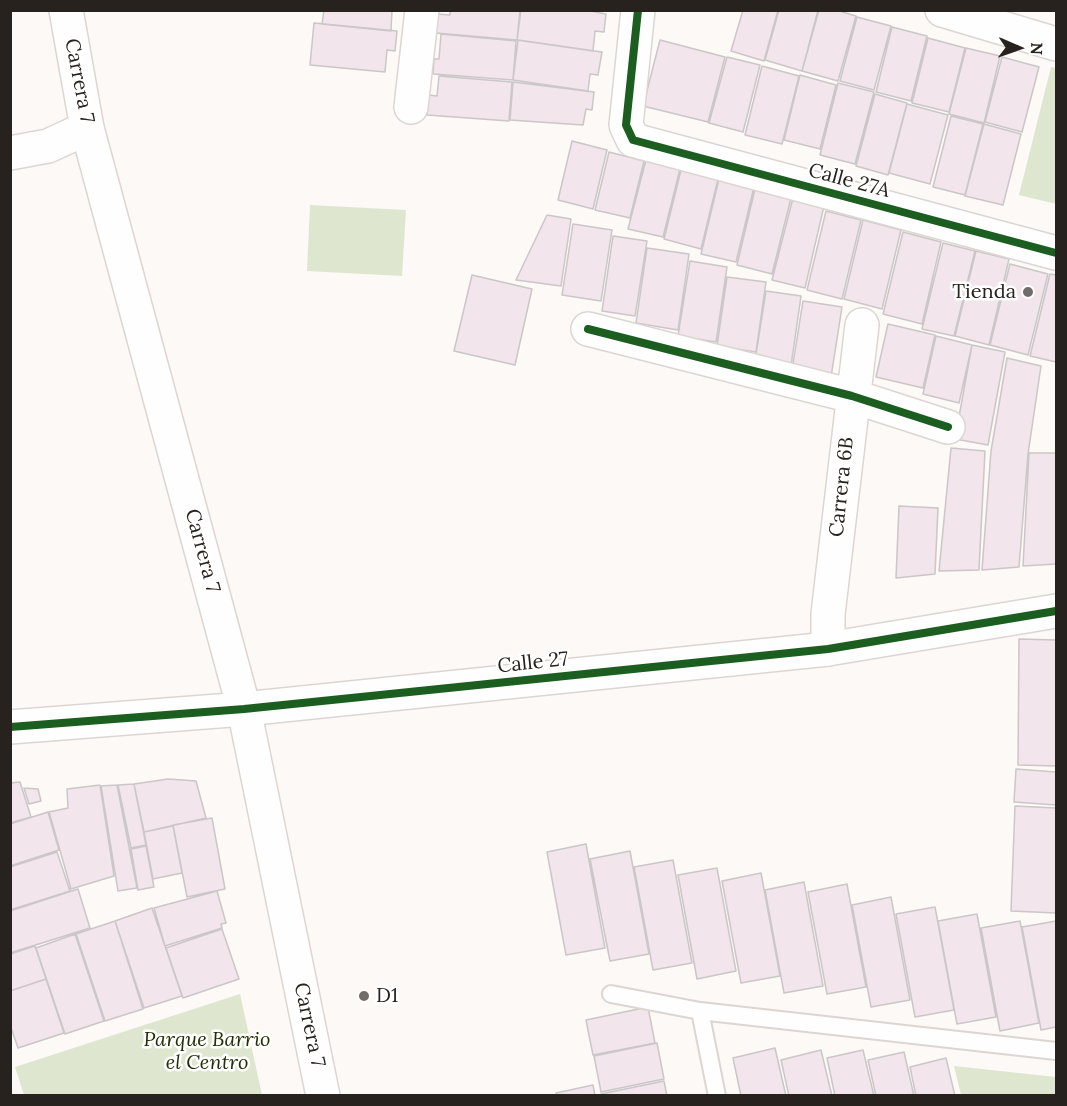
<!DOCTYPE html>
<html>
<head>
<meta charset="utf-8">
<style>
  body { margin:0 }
  #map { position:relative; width:1067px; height:1106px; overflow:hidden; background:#fcf9f7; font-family:Lora,serif }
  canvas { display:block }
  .frame { position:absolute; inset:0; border:12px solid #28221f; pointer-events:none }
  .north { position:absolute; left:989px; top:18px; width:60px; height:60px; -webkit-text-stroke:4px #fff; paint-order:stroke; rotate:92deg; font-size:16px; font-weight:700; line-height:24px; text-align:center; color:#28221f }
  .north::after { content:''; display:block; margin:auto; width:21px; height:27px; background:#28221f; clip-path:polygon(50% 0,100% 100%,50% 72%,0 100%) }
</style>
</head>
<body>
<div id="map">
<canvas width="1067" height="1106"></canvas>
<div class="frame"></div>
<div class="north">N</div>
</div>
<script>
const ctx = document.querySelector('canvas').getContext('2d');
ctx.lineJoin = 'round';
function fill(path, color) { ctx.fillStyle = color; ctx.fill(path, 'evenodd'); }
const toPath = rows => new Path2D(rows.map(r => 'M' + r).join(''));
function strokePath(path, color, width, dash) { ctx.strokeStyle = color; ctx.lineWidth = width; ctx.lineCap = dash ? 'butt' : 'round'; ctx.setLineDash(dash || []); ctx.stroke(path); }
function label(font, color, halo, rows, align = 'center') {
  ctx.font = font + ' Lora,serif'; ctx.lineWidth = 5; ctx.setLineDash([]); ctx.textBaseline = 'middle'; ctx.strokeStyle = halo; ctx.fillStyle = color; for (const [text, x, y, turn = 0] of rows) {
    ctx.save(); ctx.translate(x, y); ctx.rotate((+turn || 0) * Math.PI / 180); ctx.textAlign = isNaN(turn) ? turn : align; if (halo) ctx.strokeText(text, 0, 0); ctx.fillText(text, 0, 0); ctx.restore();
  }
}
fill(toPath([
  [1051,67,1056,68,1056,204,1019,195],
  [310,205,406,210,402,276,307,271],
  [240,994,262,1095,24,1095,15,1067],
  [954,1066,1056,1077,1056,1095,961,1095]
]), '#dfe6d0');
const building = toPath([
  [324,10,392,10,391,31,322,24,324,10],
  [450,10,520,10,517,40,436,33,437,14,450,15,450,10],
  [521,10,585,10,606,14,604,32,595,31,593,51,517,40,521,10],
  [743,10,778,10,764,61,731,51,743,10],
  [779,10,818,10,802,71,765,60,779,10],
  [819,10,836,10,856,16,838,81,802,71,819,10],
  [857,17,891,26,874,90,840,81,857,17],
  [314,23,397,31,395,51,387,50,385,72,310,65,314,23],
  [892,27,927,36,911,101,876,92,892,27],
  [441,34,516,41,513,80,433,74,434,59,439,59,441,34],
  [928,38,965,48,949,112,912,103,928,38],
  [518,40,602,52,598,75,590,74,588,91,513,80,518,40],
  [660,40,725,57,708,122,643,106,660,40],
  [966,48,1000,56,984,123,949,114,966,48],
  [727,57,760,65,743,132,709,123,727,57],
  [1002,57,1039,67,1022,132,985,122,1002,57],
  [762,66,799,76,782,144,745,135,762,66],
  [800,75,836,85,820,149,784,140,800,75],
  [439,76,512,82,509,121,427,115,429,95,437,96,439,76],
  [513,82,594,92,592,110,586,109,583,125,510,120,513,82],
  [838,83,874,92,855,164,820,155,838,83],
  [875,94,907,103,888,175,856,166,875,94],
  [907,104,948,115,930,184,889,173,907,104],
  [951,116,983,124,965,195,933,187,951,116],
  [984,124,1021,134,1003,205,965,196,984,124],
  [572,141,607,150,593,209,558,200,572,141],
  [609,152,644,161,630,218,595,210,609,152],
  [646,160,680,169,663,237,628,229,646,160],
  [681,170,718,179,701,249,664,239,681,170],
  [719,179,754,187,736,262,701,254,719,179],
  [755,189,791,198,772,274,737,265,755,189],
  [793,198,824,206,805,288,772,280,793,198],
  [826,211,861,220,842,299,807,290,826,211],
  [547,215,571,219,561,286,516,280,547,215],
  [863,220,901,230,882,309,844,299,863,220],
  [573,224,612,230,601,301,562,295,573,224],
  [903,232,941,242,922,324,883,314,903,232],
  [613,236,647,241,635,316,602,311,613,236],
  [943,243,975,251,954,336,922,329,943,243],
  [647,248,689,254,678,330,636,323,647,248],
  [976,251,1009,259,989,345,955,336,976,251],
  [690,261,727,267,716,342,678,336,690,261],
  [1010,264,1048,274,1028,355,990,345,1010,264],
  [1050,274,1056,275,1056,362,1030,356,1050,274],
  [472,275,532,289,515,365,454,351,472,275],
  [727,277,766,282,756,352,717,346,727,277],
  [766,291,801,296,791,366,755,361,766,291],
  [803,301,842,307,831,377,792,370,803,301],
  [888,324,935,335,923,388,876,377,888,324],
  [936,336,972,345,959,403,923,394,936,336],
  [972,345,1005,352,988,445,955,439,972,345],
  [1007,358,1041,366,1028,454,1019,567,982,570,991,451,1007,358],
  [951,448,985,451,979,570,939,571,951,448],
  [1029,453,1056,453,1056,564,1023,566,1029,453],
  [899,506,938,508,935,574,896,578,899,506],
  [1019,639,1056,640,1056,766,1018,765,1019,639],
  [1016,769,1056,772,1056,805,1014,802,1016,769],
  [168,779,196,781,206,818,144,832,134,784,168,779],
  [20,782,31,817,10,823,10,783,20,782],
  [134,784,146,845,131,848,118,785,134,784],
  [100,785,114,876,71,889,49,812,68,808,67,789,100,785],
  [117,785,137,888,118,891,101,786,117,785],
  [24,788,38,789,41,801,29,804,24,788],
  [1015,806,1056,808,1056,913,1011,911,1015,806],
  [48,812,59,850,10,866,10,824,48,812],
  [212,818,225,889,187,897,173,825,212,818],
  [173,826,182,873,153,879,144,832,173,826],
  [586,844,605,948,566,955,547,852,586,844],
  [146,846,154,887,138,890,131,849,146,846],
  [630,851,649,954,610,961,590,859,630,851],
  [57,852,70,891,10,910,10,867,57,852],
  [673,860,692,963,653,970,634,867,673,860],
  [717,868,736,971,697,979,678,875,717,868],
  [761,873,780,976,741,983,722,881,761,873],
  [804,882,823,986,784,993,765,890,804,882],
  [847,884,866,987,827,994,808,892,847,884],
  [78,889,90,928,10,953,10,911,78,889],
  [217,891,226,923,221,924,222,928,165,946,154,908,217,891],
  [891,897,910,1000,871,1007,852,905,891,897],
  [935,907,954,1010,915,1017,896,914,935,907],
  [152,908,182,996,144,1008,115,921,152,908],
  [977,914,996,1017,957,1024,938,921,977,914],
  [115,921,143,1009,105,1021,76,934,115,921],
  [1020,921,1039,1023,1000,1031,981,928,1020,921],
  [1056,921,1056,1027,1041,1030,1022,927,1056,921],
  [222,929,239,979,183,998,166,948,222,929],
  [75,934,104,1021,65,1034,36,948,75,934],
  [35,946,46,979,10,991,10,954,35,946],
  [46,979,64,1033,18,1048,10,1025,10,991,46,979],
  [648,1007,655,1043,593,1055,586,1020,648,1007],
  [657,1043,664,1079,601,1092,594,1056,657,1043],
  [775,1048,786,1096,741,1096,733,1058,775,1048],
  [821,1050,832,1096,789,1096,781,1060,821,1050],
  [863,1050,874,1096,835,1096,827,1058,863,1050],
  [904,1052,914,1096,876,1096,868,1060,904,1052],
  [946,1058,955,1096,916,1096,910,1067,946,1058],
  [664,1081,667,1096,602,1096,601,1094,664,1081],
  [593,1085,595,1096,557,1096,556,1093,593,1085]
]);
fill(building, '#f2e5eb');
strokePath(building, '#cbc6c7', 1.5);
const service = toPath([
  [611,994,700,1011,1056,1051],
  [700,1011,717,1096]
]);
const minor = toPath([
  [638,10,626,125,633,140,1056,253],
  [942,10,1056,44],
  [411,107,422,10],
  [10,153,48,146,87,128],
  [588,329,852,396,948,427],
  [828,649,828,614,862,325]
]);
const tertiary = toPath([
  [10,727,244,709,828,649,1056,611]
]);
const primary = toPath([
  [66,10,87,128,244,709,323,1096]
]);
strokePath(service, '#dcd6d3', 20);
strokePath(minor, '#dcd6d3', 36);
strokePath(tertiary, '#dcd6d3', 36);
strokePath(primary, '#dcd6d3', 36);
strokePath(service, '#fffefe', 16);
strokePath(minor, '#fffefe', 33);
strokePath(tertiary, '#fffefe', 33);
strokePath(primary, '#fffefe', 33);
strokePath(toPath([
  [638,10,626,125,633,140,1056,253],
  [588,329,852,396,948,427],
  [10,727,244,709,828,649,1056,611]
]), '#1b5e20', 8);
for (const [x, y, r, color] of [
  [1028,292,6,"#726d6b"],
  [364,996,6,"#726d6b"]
]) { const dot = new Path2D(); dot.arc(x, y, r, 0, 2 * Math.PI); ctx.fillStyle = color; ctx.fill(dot); strokePath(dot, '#fff', 2); }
label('20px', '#28221f', '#fff', [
  ["Carrera 7",79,81,79],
  ["Calle 27A",849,181,15],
  ["Carrera 6B",842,487,-84],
  ["Carrera 7",202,551,75],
  ["Calle 27",533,663,-6],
  ["Carrera 7",309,1025,78]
]);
label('20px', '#28221f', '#fff', [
  ["Tienda",1016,292],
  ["D1",376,996,"left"]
], 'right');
label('italic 20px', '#222e04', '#fff', [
  ["Parque Barrio",207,1040],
  ["el Centro",207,1063]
]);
</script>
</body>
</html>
